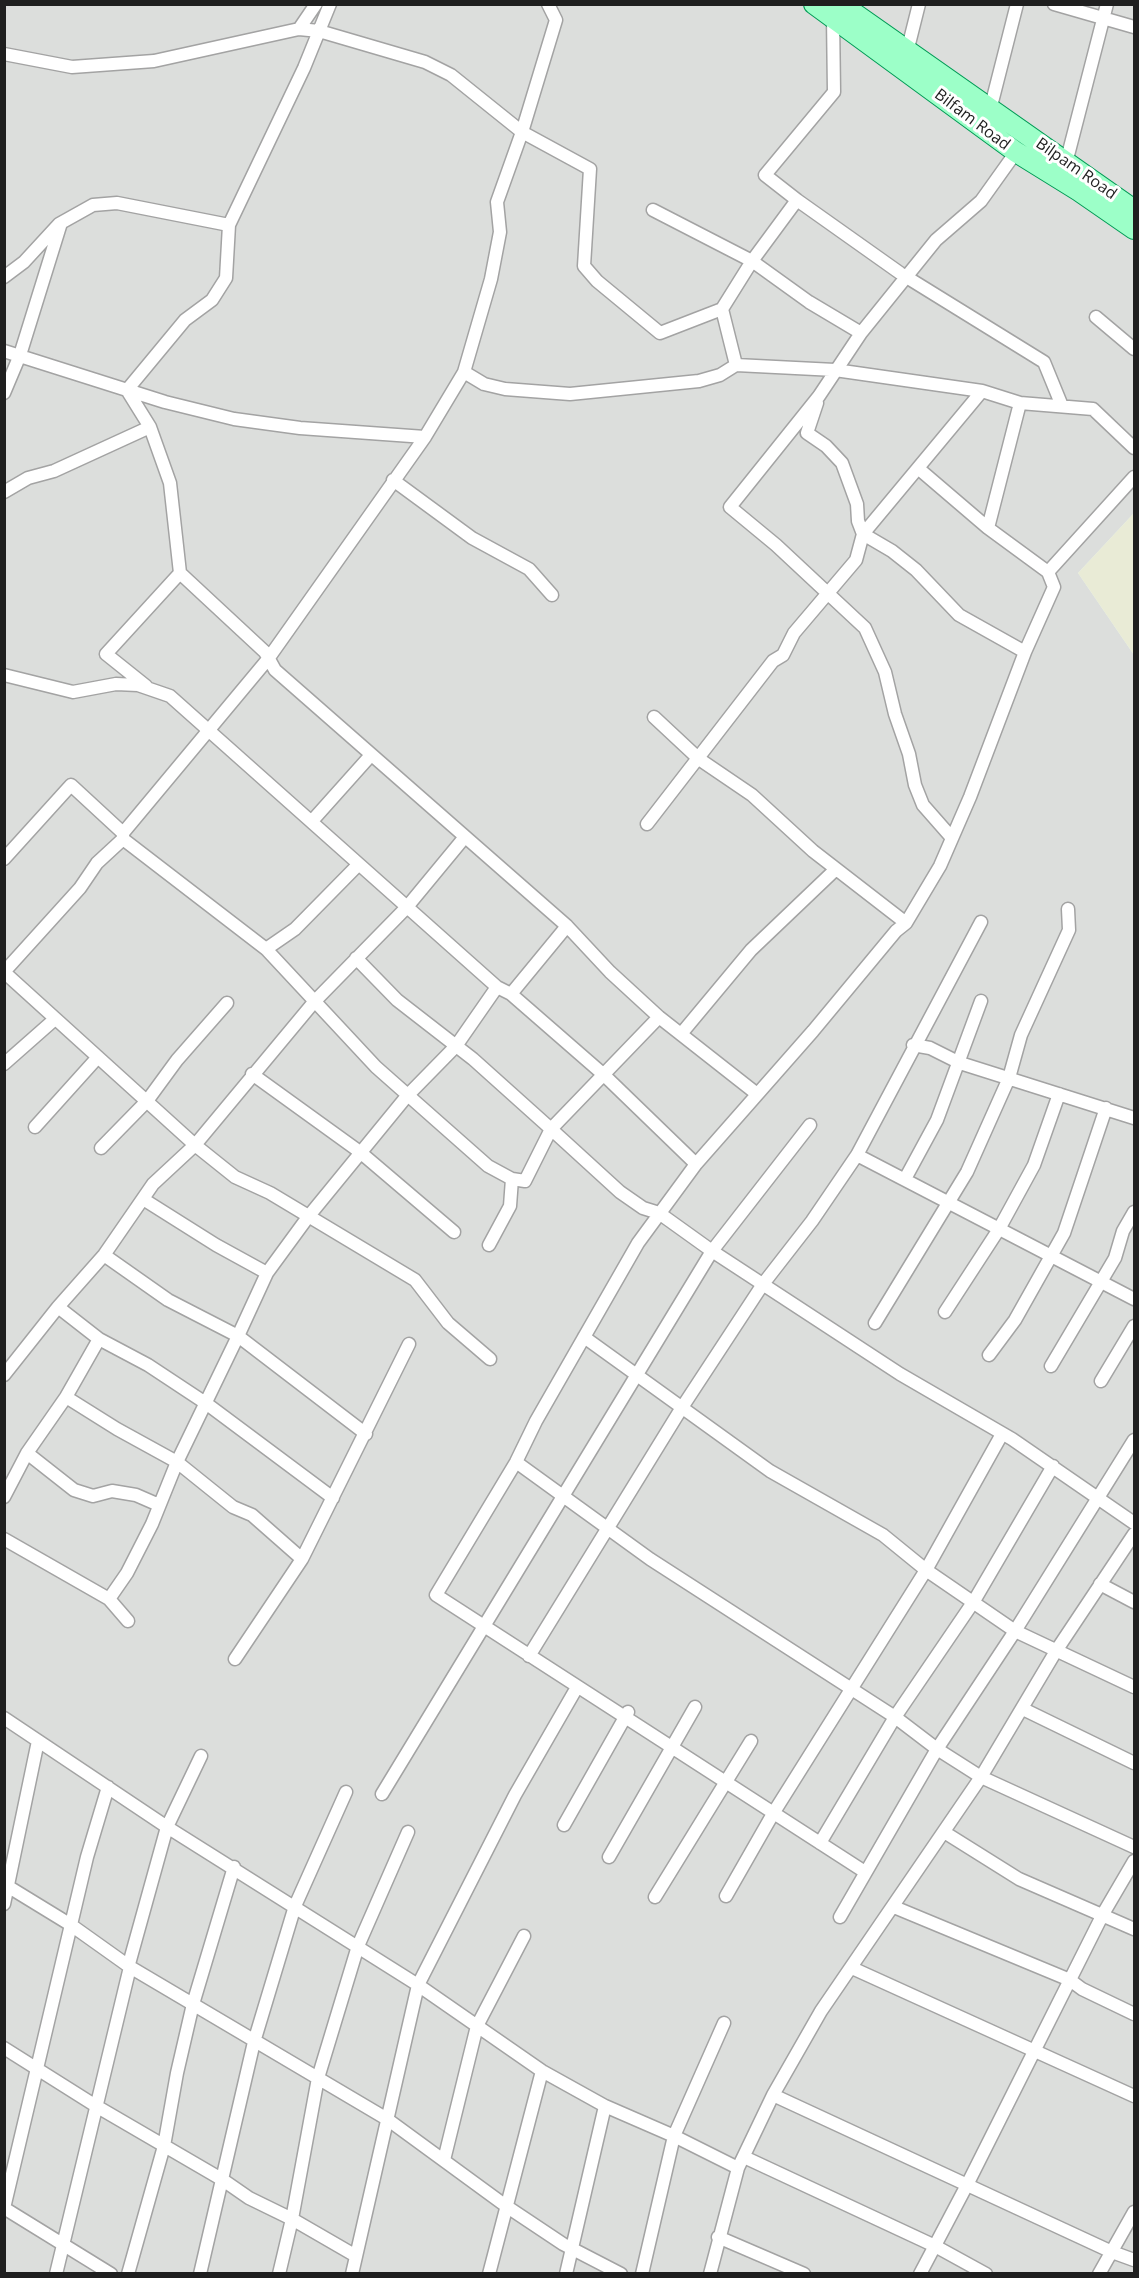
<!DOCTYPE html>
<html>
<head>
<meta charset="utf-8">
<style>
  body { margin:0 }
  #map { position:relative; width:1139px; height:2278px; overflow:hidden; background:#e5f1ec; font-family:"Open Sans",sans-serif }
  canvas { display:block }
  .frame { position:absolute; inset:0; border:6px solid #1f1f1f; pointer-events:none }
</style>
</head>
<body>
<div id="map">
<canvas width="1139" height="2278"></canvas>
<div class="frame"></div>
</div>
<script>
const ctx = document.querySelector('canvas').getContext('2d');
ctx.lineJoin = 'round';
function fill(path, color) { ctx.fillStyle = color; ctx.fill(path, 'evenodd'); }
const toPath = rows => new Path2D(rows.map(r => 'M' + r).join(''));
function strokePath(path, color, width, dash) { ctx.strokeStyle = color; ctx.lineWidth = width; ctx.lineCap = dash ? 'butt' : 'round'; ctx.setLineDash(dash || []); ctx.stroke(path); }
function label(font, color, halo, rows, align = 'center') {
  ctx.font = font + ' "Open Sans",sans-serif'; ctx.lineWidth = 6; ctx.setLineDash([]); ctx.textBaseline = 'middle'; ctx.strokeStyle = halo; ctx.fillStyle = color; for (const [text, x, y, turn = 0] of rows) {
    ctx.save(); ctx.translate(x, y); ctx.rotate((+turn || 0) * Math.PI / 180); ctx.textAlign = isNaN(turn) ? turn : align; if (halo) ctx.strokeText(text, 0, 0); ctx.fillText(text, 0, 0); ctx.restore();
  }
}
fill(toPath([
  [5,5,1134,5,1134,513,1078,573,1134,655,1134,2273,5,2274]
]), '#dcdedc');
fill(toPath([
  [1134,513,1134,655,1078,573]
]), '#e9ebd6');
const minor = toPath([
  [1054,4,1134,27],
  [299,29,319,31,425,62,451,75,522,132,590,169,584,266,597,281,660,333,722,309,736,365],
  [907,52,919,4],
  [4,54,72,67,154,61,299,29,316,4],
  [990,110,1017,4],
  [1066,163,1107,4],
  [797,200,900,273,1044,362,1062,406],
  [653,210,752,261,809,302,861,333],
  [229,225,226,278,212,300,185,320,127,390,150,427,170,483,180,573,265,652,275,670,567,926,610,972,659,1017,757,1094],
  [4,277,24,262,59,224,93,205,117,203,229,225,304,68,330,4],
  [722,309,752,261,797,200,765,175,834,92,833,18],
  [1096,317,1134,349],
  [4,351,165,402,234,419,300,428,425,437],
  [464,372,484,384,505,389,570,394,699,381,720,375,736,365,835,370,982,391,1020,403,1093,409,1134,448],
  [982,391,863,534,892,551,916,570,959,615,1025,652],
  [4,393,20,355,61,223],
  [393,480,472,538,529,569,552,595],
  [4,492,28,478,54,471,150,427],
  [988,528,1020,403],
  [1048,572,1134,477],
  [4,675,73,692,116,684,138,685,170,696,497,987,511,994,604,1075,696,1164],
  [146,686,106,654,180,573],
  [654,717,699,759,752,795,813,851,906,923],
  [312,821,371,755],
  [647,824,773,661,783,655,794,633,856,560,863,534,858,521,857,504,842,463,826,446,807,433,817,403],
  [123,833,268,659,425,437,464,372,491,279,500,232,497,202,522,132,556,20,548,4],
  [952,838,923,805,915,785,909,754,895,714,885,672,865,628,776,545,730,507,819,396,861,333,936,240,981,201,1016,152],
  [4,859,71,785,123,833,123,839,266,949,376,1067,488,1166,512,1179,525,1181,551,1129,620,1192,643,1208,659,1213,712,1251,900,1374,1012,1439,1134,1523],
  [266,949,295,929,357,866],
  [356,958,397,1000,473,1059,551,1129,659,1017],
  [4,972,195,1145,235,1177,270,1193,415,1280,448,1323,490,1359],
  [4,972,80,888,97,863,123,839],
  [511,994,567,926],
  [681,1034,751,950,836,869],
  [913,1045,930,1048,960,1063,1134,1118],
  [4,1064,55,1019],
  [252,1074,360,1152,454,1232],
  [35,1127,98,1057],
  [101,1148,147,1101,177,1060,227,1003],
  [857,1155,1134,1299],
  [905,1179,937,1120,981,1001],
  [143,1199,216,1245,267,1273],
  [489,1245,510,1206,512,1179],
  [104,1255,168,1300,238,1336,177,1462,233,1507,252,1515,302,1559,235,1659],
  [945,1312,999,1229,1034,1165,1059,1094],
  [875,1323,967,1172,1009,1078,1021,1035,1069,930,1068,909],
  [584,1337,770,1471,883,1535,926,1570,1015,1631,1134,1687],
  [99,1339,148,1365,207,1404,333,1498],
  [989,1355,1015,1320,1064,1233,1106,1108],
  [1051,1366,1115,1258,1123,1231,1134,1212],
  [4,1375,58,1307,104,1255,153,1184,195,1145,314,1002,407,907,464,838],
  [1101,1381,1134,1326],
  [66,1397,117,1429,177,1462,152,1524,127,1573,109,1599],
  [366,1434,238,1336,267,1273,308,1217,407,1096,456,1046,497,987],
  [27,1453,74,1490,93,1496,112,1491,136,1495,159,1505],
  [516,1462,650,1559,895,1717,937,1749,981,1777,1134,1847],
  [4,1497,27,1453,66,1397,99,1339,58,1307],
  [4,1539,109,1599,128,1621],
  [302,1559,409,1344],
  [1100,1584,1134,1602],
  [529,1656,681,1409,763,1284,812,1221,857,1155,981,922],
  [1023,1709,1134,1763],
  [4,1718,167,1827,418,1985,542,2071,605,2106,674,2136,738,2168],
  [382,1794,712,1251,810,1125],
  [564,1825,628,1712],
  [944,1832,1019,1879,1134,1929],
  [820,1843,895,1717,974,1601,1053,1466],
  [609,1857,695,1707],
  [865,1872,436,1595,516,1462,536,1421,638,1243,696,1164,813,1031,896,931,906,923,940,866,970,797,1025,652,1054,587,1048,572,988,528,919,469],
  [4,1884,71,1925,130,1967,387,2119,506,2206,563,2244,621,2274],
  [726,1896,774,1812,926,1570,1002,1434],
  [655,1897,751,1741],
  [4,1904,38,1741],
  [894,1907,1070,1980,1082,1989,1134,2014],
  [840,1917,937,1749,1015,1631,1134,1440],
  [129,1964,167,1827,201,1756],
  [852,1968,1134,2096],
  [4,2048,96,2106,223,2180,249,2198,292,2219,356,2256],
  [773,2095,1112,2252,1134,2260],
  [744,2157,935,2246,986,2274],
  [444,2160,477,2026,524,1936],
  [4,2208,87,1857,108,1787],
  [4,2208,111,2274],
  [718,2237,804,2274],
  [56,2274,130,1967],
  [128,2274,164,2146,177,2073,193,2004,234,1867],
  [200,2274,254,2042,295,1906,346,1792],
  [279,2274,292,2219,318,2078,358,1946,408,1832],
  [352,2274,418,1985,515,1795,576,1689],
  [489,2274,542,2071],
  [566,2274,605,2106],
  [642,2274,674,2136,724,2023],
  [710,2274,738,2168,773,2095,821,2011,981,1777,1056,1651,1134,1534],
  [920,2274,968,2183,1103,1914,1134,1861],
  [1099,2274,1134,2212]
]);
const primary = toPath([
  [814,4,1016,152,1079,191,1134,229],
  [841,4,1134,210]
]);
strokePath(minor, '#a3a3a3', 15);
strokePath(primary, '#009b55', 22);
strokePath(minor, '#fff', 12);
strokePath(primary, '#9cffc8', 20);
label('16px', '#1f1f1f', '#fff', [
  ["Bilfam Road",972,120,37],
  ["Bilpam Road",1076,169,35]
]);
</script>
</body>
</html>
